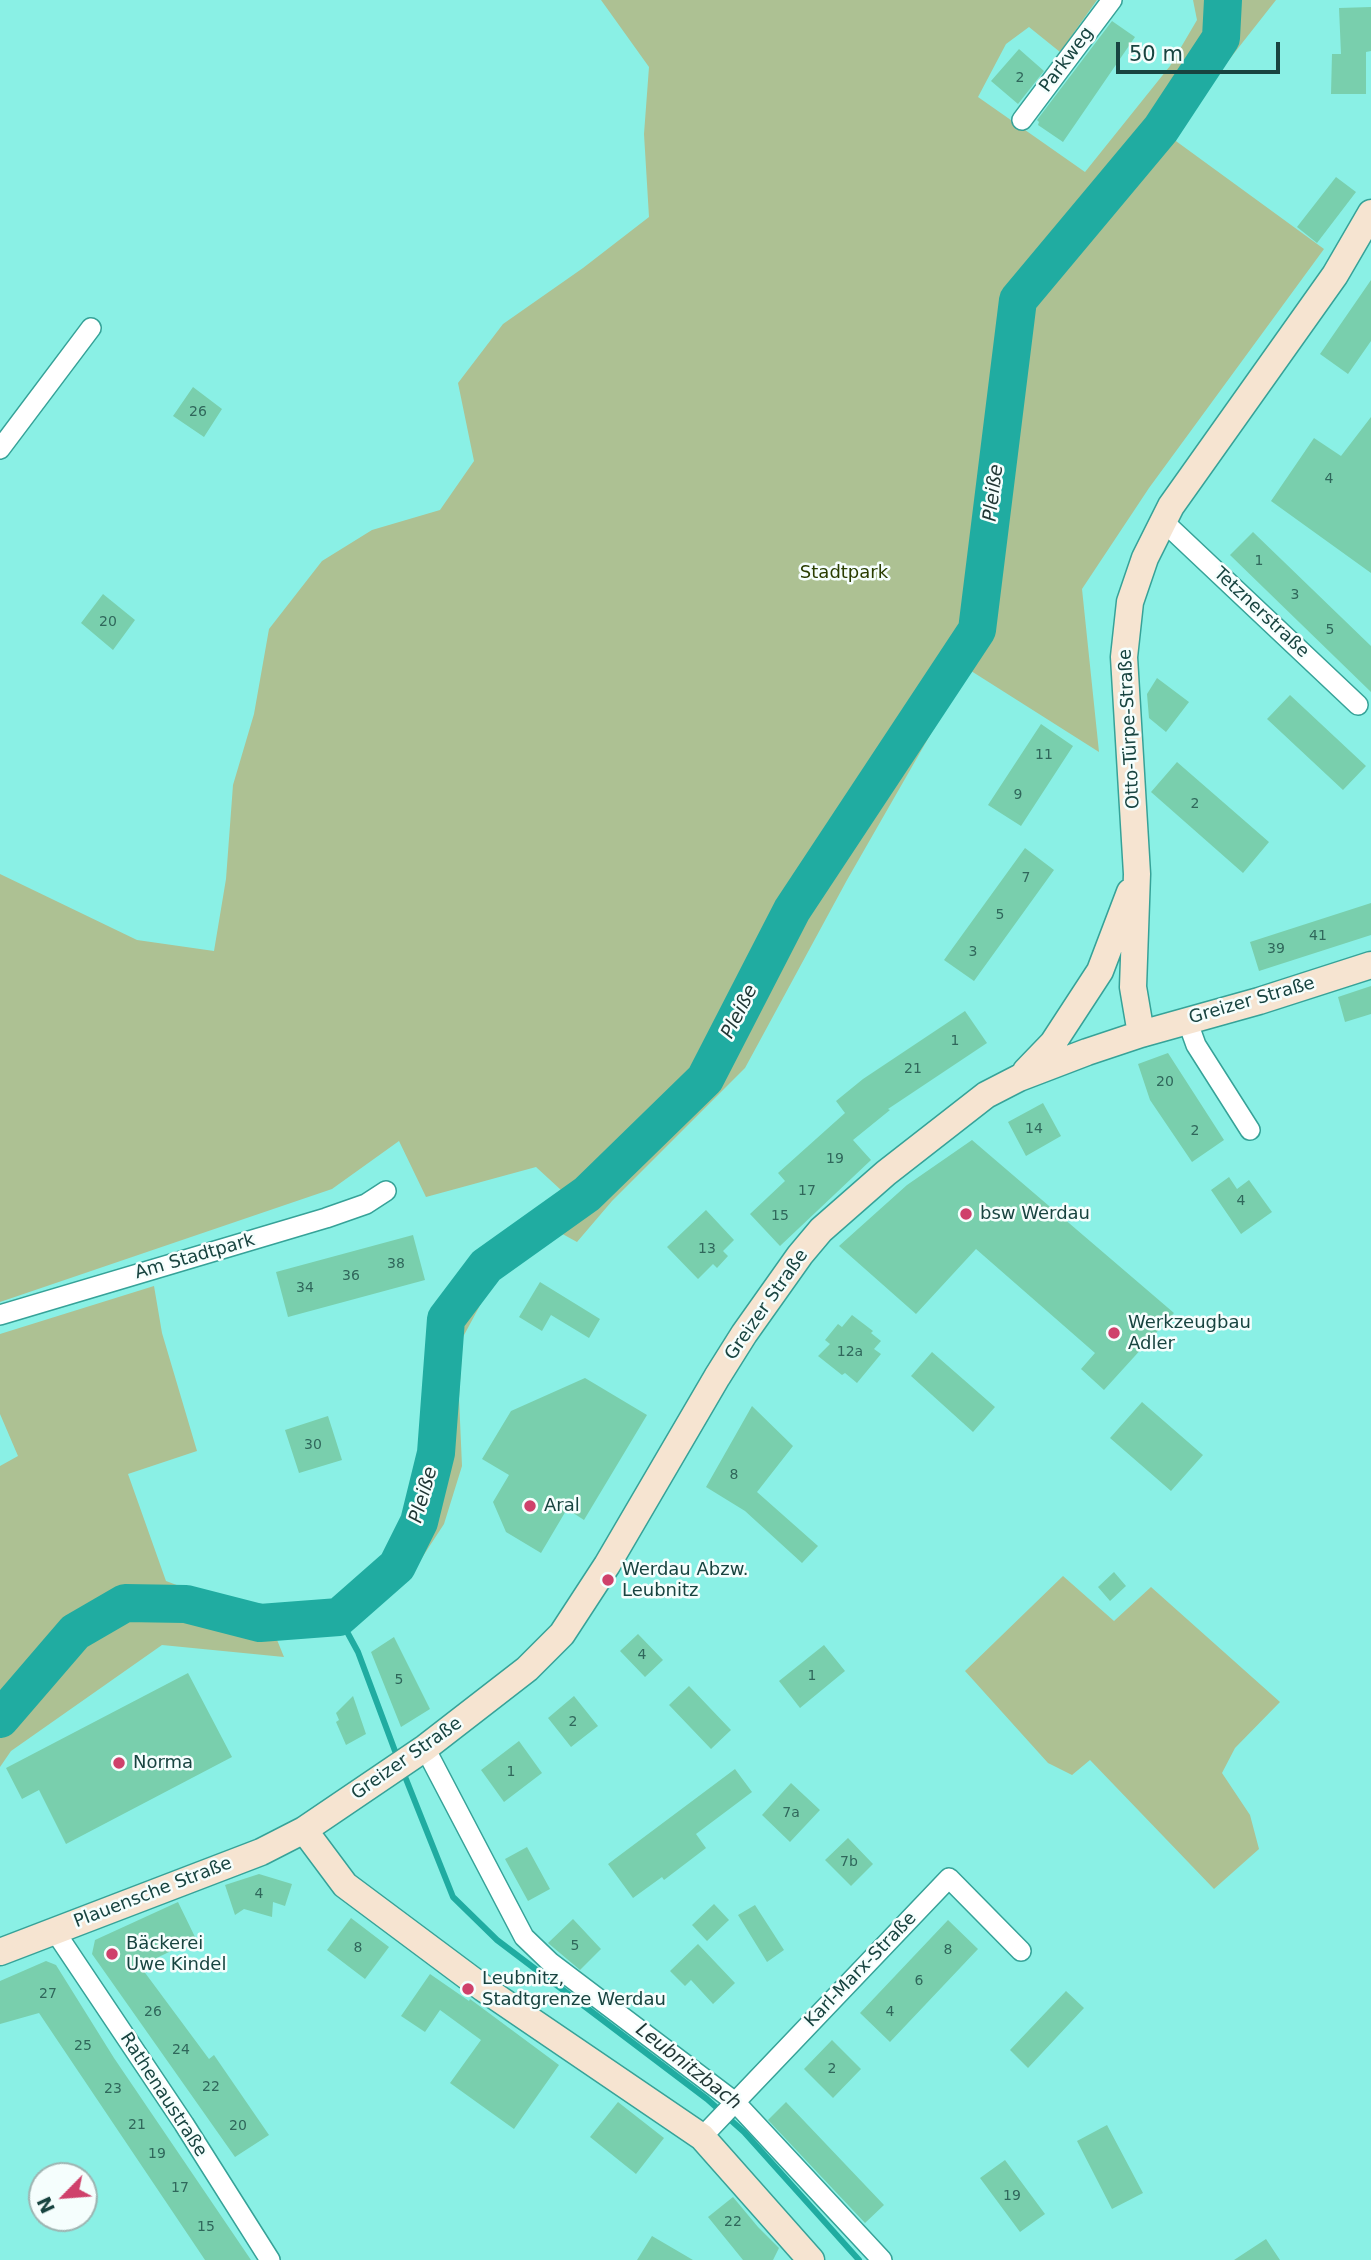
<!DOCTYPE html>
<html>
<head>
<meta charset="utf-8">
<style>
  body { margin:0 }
  #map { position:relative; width:1371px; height:2260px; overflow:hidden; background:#8af0e5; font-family:"DejaVu Sans",sans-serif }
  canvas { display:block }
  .north { position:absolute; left:28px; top:2162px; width:70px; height:70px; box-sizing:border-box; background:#f5fefd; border:2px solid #9db4b1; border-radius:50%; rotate:245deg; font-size:19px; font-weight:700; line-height:28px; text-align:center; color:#184440 }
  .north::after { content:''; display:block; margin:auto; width:24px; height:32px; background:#cf416b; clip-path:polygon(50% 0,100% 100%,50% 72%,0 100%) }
  .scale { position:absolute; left:1116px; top:42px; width:164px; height:32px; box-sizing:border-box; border:4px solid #184440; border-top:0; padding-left:9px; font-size:21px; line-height:24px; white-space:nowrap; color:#184440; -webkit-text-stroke:5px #f5fefd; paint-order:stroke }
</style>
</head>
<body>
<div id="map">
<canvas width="1371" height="2260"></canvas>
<div class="north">N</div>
<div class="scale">50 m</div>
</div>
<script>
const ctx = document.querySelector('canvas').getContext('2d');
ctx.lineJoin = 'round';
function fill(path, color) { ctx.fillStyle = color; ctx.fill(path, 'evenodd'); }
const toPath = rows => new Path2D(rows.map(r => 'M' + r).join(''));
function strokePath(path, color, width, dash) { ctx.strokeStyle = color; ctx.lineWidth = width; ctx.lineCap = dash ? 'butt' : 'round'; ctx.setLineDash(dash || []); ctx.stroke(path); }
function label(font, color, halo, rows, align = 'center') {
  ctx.font = font + ' "DejaVu Sans",sans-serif'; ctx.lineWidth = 5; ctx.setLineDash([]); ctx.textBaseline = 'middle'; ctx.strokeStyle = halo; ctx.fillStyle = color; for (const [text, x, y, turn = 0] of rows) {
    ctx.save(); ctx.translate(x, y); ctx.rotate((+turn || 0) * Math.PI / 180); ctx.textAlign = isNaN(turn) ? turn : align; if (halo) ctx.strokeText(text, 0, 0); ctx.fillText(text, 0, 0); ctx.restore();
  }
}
fill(toPath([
  [601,0,1097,0,1060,52,1029,27,1006,44,978,97,1085,172,1170,66,1197,20,1193,0,1276,0,1169,136,1324,249,1149,488,1082,589,1099,752,968,669,847,880,745,1068,612,1201,577,1242,557,1231,512,1263,484,1298,463,1337,459,1398,462,1466,444,1524,410,1576,376,1606,350,1626,273,1630,284,1657,162,1645,11,1751,0,1767,0,1466,18,1456,0,1414,0,1334,154,1286,162,1333,197,1451,128,1474,166,1581,238,1608,284,1611,340,1600,381,1565,403,1533,420,1473,426,1391,427,1333,455,1287,497,1242,547,1209,561,1190,536,1167,426,1197,399,1141,332,1189,0,1302,0,874,137,940,214,951,226,879,233,785,254,714,269,629,322,561,372,530,440,510,474,461,458,383,503,324,583,268,649,217,644,134,649,67],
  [1063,1576,1114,1621,1151,1587,1280,1702,1235,1748,1222,1773,1250,1815,1259,1849,1214,1889,1090,1760,1072,1775,1048,1763,965,1671]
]), '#adc193');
strokePath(toPath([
  [339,1617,358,1652,398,1759],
  [402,1769,453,1897,497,1940,707,2099,744,2132,859,2260]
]), '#20aca1', 6);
strokePath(toPath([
  [0,1719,75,1632,125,1603,186,1604,260,1623,339,1617,397,1566,419,1522,436,1453,446,1319,486,1266,587,1194,705,1079,792,910,977,630,1018,300,1161,129,1221,38,1223,0]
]), '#20aca1', 38);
fill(toPath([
  [1371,7,1371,51,1366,52,1366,94,1331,94,1332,54,1341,54,1339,8],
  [1112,21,1135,37,1063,142,1038,125,1039,122,1037,120],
  [1019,49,1044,71,1018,104,991,81],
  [1336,177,1356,192,1317,243,1297,227],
  [1371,280,1371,341,1348,374,1320,354],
  [193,387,222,409,204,437,173,416],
  [1371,417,1371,573,1271,501,1314,438,1341,456],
  [1253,532,1371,646,1371,692,1230,555],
  [103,594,135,620,113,650,81,623],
  [1157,678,1189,702,1166,732,1149,718,1147,694],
  [1290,695,1366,766,1343,790,1267,719],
  [1041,724,1073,746,1021,826,988,805],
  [1177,762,1269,842,1243,873,1151,792],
  [1025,848,1054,870,974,981,944,960],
  [1371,903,1371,935,1259,971,1250,942],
  [1371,986,1371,1014,1345,1022,1338,997],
  [965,1011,987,1043,888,1109,890,1110,853,1140,871,1160,780,1246,750,1214,785,1181,778,1173,845,1113,836,1101,863,1079],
  [1168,1053,1224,1140,1192,1162,1150,1100,1138,1064],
  [1043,1103,1061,1136,1026,1156,1008,1122],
  [972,1140,1174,1313,1104,1390,1081,1369,1095,1353,976,1249,916,1314,839,1246,907,1185],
  [1229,1177,1237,1189,1249,1180,1272,1212,1241,1234,1211,1190],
  [706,1210,734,1240,723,1251,728,1256,717,1268,713,1264,698,1279,667,1247],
  [413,1235,425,1280,288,1317,276,1272],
  [540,1282,600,1319,589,1338,551,1315,542,1331,519,1317],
  [852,1315,873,1331,871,1333,881,1341,874,1349,881,1354,857,1383,845,1373,842,1375,818,1356,830,1344,825,1340,838,1324,842,1327],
  [932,1352,995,1407,973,1432,911,1376],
  [585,1378,647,1415,584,1520,567,1509,541,1553,506,1532,493,1502,509,1475,482,1459,511,1411],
  [1142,1402,1203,1455,1171,1491,1110,1438],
  [752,1406,793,1446,757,1492,818,1546,802,1563,745,1511,706,1487],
  [328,1416,342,1460,299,1473,285,1430],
  [1114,1572,1126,1586,1110,1601,1098,1587],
  [638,1634,663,1660,645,1677,620,1651],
  [394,1637,430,1709,401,1727,371,1652],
  [824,1645,845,1671,800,1708,779,1681],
  [188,1673,232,1757,66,1844,39,1790,22,1799,6,1768],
  [689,1686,731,1730,711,1749,669,1705],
  [353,1696,366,1734,346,1745,336,1722,339,1720,336,1713],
  [574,1696,598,1726,571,1747,548,1718],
  [519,1741,542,1773,504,1802,481,1770],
  [735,1769,752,1792,696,1834,706,1848,664,1880,662,1877,633,1898,608,1864],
  [791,1783,820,1810,790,1842,762,1815],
  [848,1838,873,1864,851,1886,825,1860],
  [527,1847,550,1889,528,1901,505,1859],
  [259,1874,292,1884,285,1906,273,1902,272,1917,244,1909,235,1915,225,1885],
  [178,1902,196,1939,140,1966,209,2059,214,2055,269,2135,235,2157,92,1954,95,1940],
  [714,1904,729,1920,707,1941,692,1925],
  [755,1905,784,1950,767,1962,738,1915],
  [351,1918,389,1947,365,1979,327,1950],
  [573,1919,601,1949,580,1970,548,1943],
  [948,1920,978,1949,890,2042,860,2013],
  [698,1944,735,1983,713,2004,691,1980,685,1986,670,1971],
  [46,1961,56,1965,114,2058,251,2260,205,2260,39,2013,0,2024,0,1981],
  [430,1974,469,2001,470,1999,559,2065,514,2129,450,2083,481,2040,440,2010,425,2032,401,2016],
  [1066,1991,1084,2008,1028,2068,1010,2050],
  [832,2040,861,2069,833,2098,804,2069],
  [618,2102,664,2138,636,2174,590,2137],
  [786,2102,884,2205,865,2223,768,2120],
  [1107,2125,1143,2193,1112,2209,1077,2141],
  [1005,2160,1045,2214,1020,2232,980,2178],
  [733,2197,758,2227,779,2248,773,2260,743,2260,708,2217],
  [652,2236,693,2260,637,2260],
  [1266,2239,1280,2260,1234,2260]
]), '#79cfad');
const street = toPath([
  [1022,120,1112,0],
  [0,449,91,328],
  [1163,521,1358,705],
  [1187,1020,1196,1045,1250,1130],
  [0,1315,326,1218,366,1204,386,1191],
  [425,1748,524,1937,550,1962,735,2102,882,2260],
  [54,1930,184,2124,270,2260],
  [702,2137,949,1878,1021,1951]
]);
const secondary = toPath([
  [1141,1034,1133,987,1137,874,1124,657,1130,602,1145,558,1171,506,1335,275,1371,213],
  [1026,1071,1053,1043,1100,971,1130,892],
  [304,1830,345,1885,483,1988,702,2137,811,2260],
  [0,1952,261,1852,304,1830,425,1748,527,1669,562,1634,607,1565,717,1377,744,1334,800,1255,821,1230,886,1173,986,1095,1019,1078,1087,1052,1141,1034,1259,1001,1371,965]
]);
strokePath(street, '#36a298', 22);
strokePath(secondary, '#36a298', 29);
strokePath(street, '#fff', 19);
strokePath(secondary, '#f6e4d1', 26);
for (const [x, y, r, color] of [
  [966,1214,7,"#cf416b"],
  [1114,1333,7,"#cf416b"],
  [530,1506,7,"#cf416b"],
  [608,1580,7,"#cf416b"],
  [119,1763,7,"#cf416b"],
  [112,1954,7,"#cf416b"],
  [468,1989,7,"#cf416b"]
]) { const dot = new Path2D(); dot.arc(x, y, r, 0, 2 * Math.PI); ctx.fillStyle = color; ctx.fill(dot); strokePath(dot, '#f5fefd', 2.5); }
label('14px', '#30675b', null, [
  ["2",1020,78],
  ["26",198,412],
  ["4",1329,479],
  ["1",1259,561],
  ["3",1295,595],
  ["20",108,622],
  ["5",1330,630],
  ["11",1044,755],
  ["9",1018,795],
  ["2",1195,804],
  ["7",1026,878],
  ["5",1000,915],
  ["41",1318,936],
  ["39",1276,949],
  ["3",973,952],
  ["1",955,1041],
  ["21",913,1069],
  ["20",1165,1082],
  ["14",1034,1129],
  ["2",1195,1131],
  ["19",835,1159],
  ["17",807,1191],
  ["4",1241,1201],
  ["15",780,1216],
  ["13",707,1249],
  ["38",396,1264],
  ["36",351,1276],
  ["34",305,1288],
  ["12a",850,1352],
  ["30",313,1445],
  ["8",734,1475],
  ["4",642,1655],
  ["1",812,1676],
  ["5",399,1680],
  ["2",573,1722],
  ["1",511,1772],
  ["7a",791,1813],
  ["7b",849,1862],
  ["4",259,1894],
  ["5",575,1946],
  ["8",358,1948],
  ["8",948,1950],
  ["6",919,1981],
  ["27",48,1994],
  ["26",153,2012],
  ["4",890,2012],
  ["25",83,2046],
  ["24",181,2050],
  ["2",832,2069],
  ["22",211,2087],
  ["23",113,2089],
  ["21",137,2125],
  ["20",238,2126],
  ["19",157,2154],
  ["17",180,2188],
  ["19",1012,2196],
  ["22",733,2222],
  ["15",206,2227]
]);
label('18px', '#184440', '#f5fefd', [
  ["Parkweg",1067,60,-53],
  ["Tetznerstraße",1261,613,43],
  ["Otto-Türpe-Straße",1130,729,-93],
  ["Greizer Straße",1252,1001,-16],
  ["Am Stadtpark",195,1257,-16],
  ["Greizer Straße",767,1305,-55],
  ["Greizer Straße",407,1759,-35],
  ["Plauensche Straße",153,1893,-21],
  ["Karl-Marx-Straße",861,1970,-46],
  ["Rathenaustraße",163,2095,57]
]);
label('18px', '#2a3d00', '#f5fefd', [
  ["Stadtpark",844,573]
]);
label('18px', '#184440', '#f5fefd', [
  ["bsw Werdau",980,1214],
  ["Werkzeugbau",1128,1323],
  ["Adler",1128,1344],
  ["Aral",544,1506],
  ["Werdau Abzw.",622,1570],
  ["Leubnitz",622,1591],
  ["Norma",133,1763],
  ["Bäckerei",126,1944],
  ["Uwe Kindel",126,1965],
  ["Leubnitz,",482,1979],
  ["Stadtgrenze Werdau",482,2000]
], 'left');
label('italic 19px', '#1f3533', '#f5fefd', [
  ["Pleiße",994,493,-83],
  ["Pleiße",740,1012,-63],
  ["Pleiße",424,1495,-74],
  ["Leubnitzbach",688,2067,38]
]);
</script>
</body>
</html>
